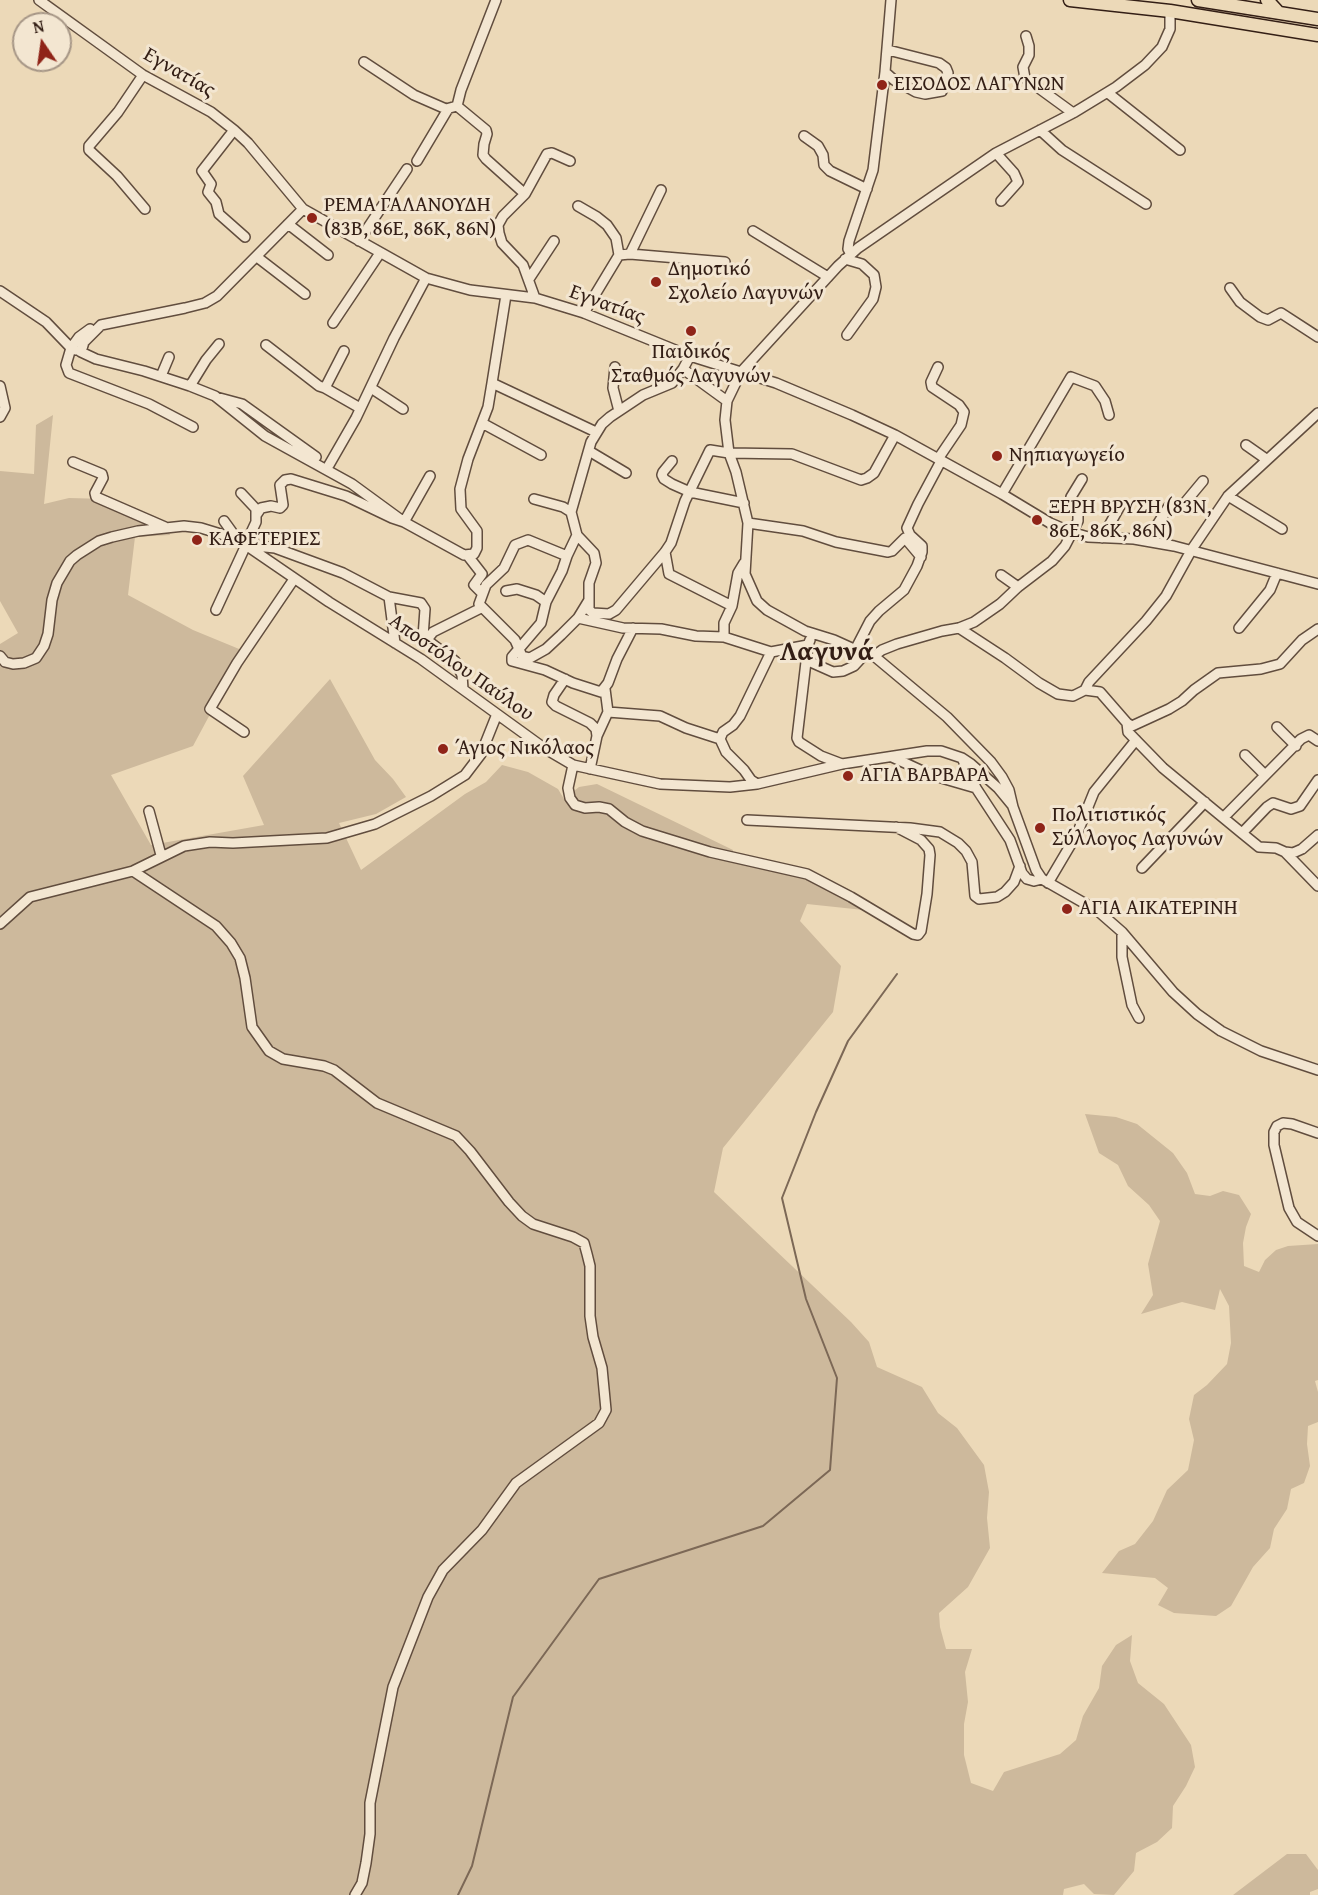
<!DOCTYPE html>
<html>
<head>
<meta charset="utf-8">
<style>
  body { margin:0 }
  #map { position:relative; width:1318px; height:1895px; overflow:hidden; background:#ecd9b8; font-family:"Gentium Book Plus",serif }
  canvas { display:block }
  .north { position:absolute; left:12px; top:12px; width:60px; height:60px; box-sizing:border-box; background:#f3e6d1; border:2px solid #a69686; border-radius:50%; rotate:347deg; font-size:16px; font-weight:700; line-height:24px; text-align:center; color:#331e15 }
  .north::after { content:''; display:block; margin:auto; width:21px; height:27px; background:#8f2418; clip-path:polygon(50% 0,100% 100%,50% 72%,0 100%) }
</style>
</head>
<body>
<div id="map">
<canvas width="1318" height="1895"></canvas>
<div class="north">N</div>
</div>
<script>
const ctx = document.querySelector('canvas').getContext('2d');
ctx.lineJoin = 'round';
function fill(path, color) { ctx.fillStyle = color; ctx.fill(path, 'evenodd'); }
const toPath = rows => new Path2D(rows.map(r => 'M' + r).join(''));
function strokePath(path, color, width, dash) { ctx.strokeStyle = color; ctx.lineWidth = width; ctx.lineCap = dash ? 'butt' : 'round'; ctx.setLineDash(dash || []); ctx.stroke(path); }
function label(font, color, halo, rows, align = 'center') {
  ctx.font = font + ' "Gentium Book Plus",serif'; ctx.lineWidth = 6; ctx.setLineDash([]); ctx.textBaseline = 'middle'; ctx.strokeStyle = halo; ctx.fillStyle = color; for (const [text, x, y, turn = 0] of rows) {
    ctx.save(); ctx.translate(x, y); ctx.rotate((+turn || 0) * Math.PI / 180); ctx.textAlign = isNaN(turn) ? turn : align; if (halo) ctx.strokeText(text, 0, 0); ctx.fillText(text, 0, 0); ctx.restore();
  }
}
fill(toPath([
  [53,415,44,504,69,498,108,499,166,523,170,535,135,537,128,595,193,630,244,651,193,746,111,775,151,845,264,825,243,776,330,679,375,760,393,779,406,797,376,814,339,823,361,870,465,794,486,782,502,765,528,772,558,789,564,799,579,787,597,784,733,850,733,861,807,878,873,911,807,904,800,921,841,966,833,1012,723,1148,714,1192,851,1322,869,1342,877,1367,922,1387,938,1413,957,1428,984,1465,989,1492,987,1518,990,1548,968,1587,939,1613,940,1627,946,1649,972,1649,965,1672,968,1702,964,1724,964,1755,971,1783,993,1791,1004,1772,1060,1754,1076,1740,1083,1716,1099,1688,1102,1666,1116,1645,1132,1635,1130,1661,1138,1683,1164,1704,1191,1745,1195,1767,1186,1786,1173,1806,1172,1828,1157,1842,1136,1853,1134,1871,1114,1895,1094,1894,1084,1884,1064,1889,1063,1895,0,1895,0,644,18,633,0,601,0,471,34,474,36,425],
  [1085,1114,1116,1117,1137,1124,1173,1153,1187,1173,1195,1194,1210,1196,1223,1191,1239,1195,1251,1214,1246,1227,1243,1243,1244,1266,1259,1272,1265,1260,1276,1250,1288,1246,1318,1244,1318,1380,1315,1381,1318,1392,1318,1422,1308,1426,1307,1444,1310,1466,1304,1483,1291,1489,1287,1509,1274,1529,1270,1548,1253,1567,1231,1606,1216,1616,1174,1613,1158,1605,1168,1588,1155,1578,1102,1573,1119,1551,1135,1544,1153,1521,1167,1490,1188,1470,1194,1440,1189,1419,1194,1395,1207,1385,1227,1364,1231,1343,1229,1306,1220,1289,1215,1310,1182,1302,1141,1314,1153,1295,1148,1264,1160,1221,1149,1205,1128,1186,1118,1165,1099,1153],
  [1287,1854,1306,1854,1318,1870,1318,1889,1310,1892,1310,1895,1233,1895]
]), '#cdb99c');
strokePath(toPath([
  [458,1895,472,1866,513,1697,599,1579,763,1526,830,1470,837,1378,806,1299,782,1198,816,1112,848,1041,897,974]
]), '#7c6856', 2);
const minor = toPath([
  [39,0,143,75,211,112,234,130,248,143,303,209,426,278,470,290,535,298,584,313,690,356,776,383,852,415,895,435,1002,494,1050,523,1071,532,1088,537,1134,539,1174,546,1318,584],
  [1170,11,1170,29,1162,47,1145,65,1116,87,1075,112,996,153,858,248,838,266,741,372,727,401,725,420,729,453,736,472,748,523,745,574,757,601,767,610,805,631,834,640,865,654,874,656,947,717,991,762,1002,777,1009,790,1013,807,1036,870,1042,879,1098,911,1122,932,1173,992,1197,1014,1221,1031,1261,1051,1318,1070],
  [1026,36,1029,46,1029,55,1023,67,1025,78,1073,113],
  [364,62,414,95,446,109,457,106],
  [885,72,894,80,916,92,925,94,942,91,948,73,946,68,939,63,888,50],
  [143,75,118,112,89,146,89,150,117,176,145,209],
  [1108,93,1180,150],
  [457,106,486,130,487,134,484,144,483,155,486,159,525,194,503,216,498,225,499,233,502,243,523,265,535,298],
  [457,106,461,90,496,0],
  [234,130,202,171,211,184,208,192,216,202,219,214,245,237],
  [1040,130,1062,150,1146,204],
  [804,136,818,146,823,155,824,165,830,171,867,189],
  [996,153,1014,173,1018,182,1001,201],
  [417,161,448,109],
  [525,194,547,154,552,153,570,161],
  [578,206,597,217,607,225,616,238,619,255],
  [303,209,217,296,205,303,185,308,101,325,84,342,81,352,96,359,144,371,190,386,215,396,265,436,352,484,404,522,464,555,474,554,477,548,477,531,461,509,460,489,468,459,488,407,492,383,596,432],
  [288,224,328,255],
  [753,231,828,277],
  [359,241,407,169],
  [630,254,725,262],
  [851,254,848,249,849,241,873,170,885,72,891,0],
  [257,257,305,294],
  [845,259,862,264,874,275,876,287,873,299,847,335],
  [529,279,554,241],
  [1230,288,1240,302,1260,317,1268,320,1281,313,1318,337],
  [0,291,46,322,71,348,76,350],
  [584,313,619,255,630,254,661,190],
  [333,323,380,253],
  [90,329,79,337,71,348,66,365,69,373,149,404,193,427],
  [266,345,319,386,325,388],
  [344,351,325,388,360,408],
  [690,356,683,369,672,383,643,395,610,417,602,424,591,442,571,512,577,535,594,553,596,563,589,583,589,610,593,613,609,614,616,610,665,552,671,543,685,501,710,450,729,453,792,454,861,480,867,478,874,473,895,435],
  [615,367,613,388,619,411],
  [683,369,727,401],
  [161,376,169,357],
  [492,383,506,295],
  [0,386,5,408,0,417],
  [190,386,206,360,219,344],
  [371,388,403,409],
  [216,397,242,404,316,457],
  [482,423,541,455],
  [1246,445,1266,459],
  [589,451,626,473],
  [938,459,961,425,964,412,959,405,932,387,931,382,938,367],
  [672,461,663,472,662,475,664,479,672,484,690,492,744,503],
  [73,462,102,474,103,478,95,493,96,497,165,527],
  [329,465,356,418,394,338,426,278],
  [241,493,256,509,256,522,249,537,255,544,256,549],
  [1002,494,1071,377,1095,386,1105,401,1109,415],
  [1228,496,1282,529],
  [534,499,563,507,571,512],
  [257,514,261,508,271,506,280,508,283,505,280,485,285,480,291,479,346,496,392,518,404,522,430,476],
  [224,521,237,539],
  [748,523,803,531,836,542,888,552,892,551,905,538,921,557],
  [577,535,567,556,528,540,515,545,504,568,486,585,479,604,515,640,522,656,530,658,546,649,561,635,578,618,589,600],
  [1102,538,1120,506],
  [1147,541,1169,506,1177,508,1183,505,1203,481],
  [665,552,669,574,732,606],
  [468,556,482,574,474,585,482,593],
  [567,556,562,571,546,602,541,623,512,657,512,661,545,670,573,683,601,692,608,683,617,659,633,628],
  [1001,575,1018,587],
  [506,591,517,589,536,595,546,602],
  [389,597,421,603,425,609,423,637,455,661,462,675,463,689],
  [216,610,246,545,275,548,343,573,389,597,395,643],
  [578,618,623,628,661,629,696,636,724,637],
  [959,628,1005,658,1039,683,1058,694,1073,696,1085,690,1100,692,1127,723,1128,732,1163,768,1243,834,1244,831,1267,807,1273,803,1291,809,1300,806,1318,780],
  [1239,628,1270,590,1277,573],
  [426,641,433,632,481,608],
  [808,645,797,738,799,742,821,756,842,764],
  [855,650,870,621,879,611,904,590,917,566,922,552,922,546,910,535,907,528,918,504,941,461],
  [771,652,808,645,810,640],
  [0,656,5,662,13,664,24,663,36,658,44,646,48,634,52,600,57,583,70,561,77,555,99,541,112,537,138,531,184,526,201,528,237,539,329,602,421,659,544,748,573,765,660,784,730,787,757,784,842,764,927,751,941,751,962,758,971,764,998,788,1012,805],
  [874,656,882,650,897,644,942,631,959,628,974,622,1000,604,1018,587,1052,561,1065,546,1078,521,1078,511,1071,497,1082,479],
  [806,660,833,672,843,671,854,666,865,654],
  [565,679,554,695,552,702,556,706,590,723,596,729,597,736,590,769],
  [1085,690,1089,682,1146,621,1166,596,1192,549,1228,496,1318,413],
  [608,712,660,716,686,728,720,739,726,752,744,770,751,780,757,784],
  [1127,723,1132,726,1169,709,1182,701,1194,690,1218,673,1261,669,1280,664,1302,640,1318,629],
  [1277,727,1296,746],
  [244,732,210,709,237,663,294,579],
  [597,736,608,712,605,689],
  [720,739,723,732,733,725,740,716,771,652,724,637,724,623,732,606,738,573,744,563],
  [1245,755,1265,775],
  [892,757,931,775,976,788],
  [962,758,976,788,1010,840,1022,873,1027,879,1034,881,1042,879],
  [573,765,568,788,570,798,575,805,585,808,599,807,609,809,625,822,642,831,710,852,807,874,851,897,913,934,918,935,921,931,927,894,930,855,929,849,921,840,896,827],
  [149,811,161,855],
  [1224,817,1301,739,1309,735,1318,741],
  [747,820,910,828,940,832,958,843,966,851,972,862,975,896,979,899,997,897,1005,892,1014,882,1020,866],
  [1243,834,1259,847,1276,848,1285,852,1318,886],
  [1285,852,1293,853,1302,849,1318,835],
  [1142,868,1205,802],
  [133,871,216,926,231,943,240,958,245,978,252,1027,269,1051,283,1059,324,1066,334,1070,377,1103,456,1136,470,1151,509,1202,522,1216,533,1224,573,1237,584,1243,587,1254,590,1266,590,1316,593,1337,602,1368,606,1410,599,1423,516,1483,482,1530,443,1570,428,1597,393,1687,370,1803,370,1834,366,1863,362,1883,355,1895],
  [1048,883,1077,834,1094,792,1136,740],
  [0,924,30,897,133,871,184,846,210,842,233,843,327,838,375,824,431,796,465,775,481,754,497,714],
  [1122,932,1122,957,1132,1005,1139,1018],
  [1318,1133,1292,1124,1283,1123,1277,1126,1274,1132,1274,1145,1289,1208,1297,1222,1318,1236]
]);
const major = toPath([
  [1070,0,1170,11,1318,35],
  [1198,0,1318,19],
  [1267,0,1279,13]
]);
strokePath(minor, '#614d3e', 12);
strokePath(major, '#331e15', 15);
strokePath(minor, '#f3e6d1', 9);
strokePath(major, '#ecd9b8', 12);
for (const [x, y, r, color] of [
  [882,85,6,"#8f2418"],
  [312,218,6,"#8f2418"],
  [656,282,6,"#8f2418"],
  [691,331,6,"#8f2418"],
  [997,456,6,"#8f2418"],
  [1037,520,6,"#8f2418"],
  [197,540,6,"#8f2418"],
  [443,749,6,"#8f2418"],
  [848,776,6,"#8f2418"],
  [1040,828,6,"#8f2418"],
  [1067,909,6,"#8f2418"]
]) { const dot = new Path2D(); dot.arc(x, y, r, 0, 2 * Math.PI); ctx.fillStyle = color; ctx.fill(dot); strokePath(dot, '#f3e6d1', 2); }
label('21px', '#331e15', '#f3e6d1', [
  ["Εγνατίας",179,73,30],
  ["Εγνατίας",607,305,20],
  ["Αποστόλου Παύλου",461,668,35]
]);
label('21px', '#331e15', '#f3e6d1', [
  ["ΕΙΣΟΔΟΣ ΛΑΓΥΝΩΝ",894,85],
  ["ΡΕΜΑ ΓΑΛΑΝΟΥΔΗ",324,206],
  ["(83Β, 86Ε, 86Κ, 86Ν)",324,230],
  ["Δημοτικό",668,270],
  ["Σχολείο Λαγυνών",668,294],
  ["Παιδικός",691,353,"center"],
  ["Σταθμός Λαγυνών",691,377,"center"],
  ["Νηπιαγωγείο",1009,456],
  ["ΞΕΡΗ ΒΡΥΣΗ (83Ν,",1049,508],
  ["86Ε, 86Κ, 86Ν)",1049,532],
  ["ΚΑΦΕΤΕΡΙΕΣ",209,540],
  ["Άγιος Νικόλαος",455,749],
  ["ΑΓΙΑ ΒΑΡΒΑΡΑ",860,776],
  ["Πολιτιστικός",1052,816],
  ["Σύλλογος Λαγυνών",1052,840],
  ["ΑΓΙΑ ΑΙΚΑΤΕΡΙΝΗ",1079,909]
], 'left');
label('bold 27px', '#331e15', '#f3e6d1', [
  ["Λαγυνά",827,653]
]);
</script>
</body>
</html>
